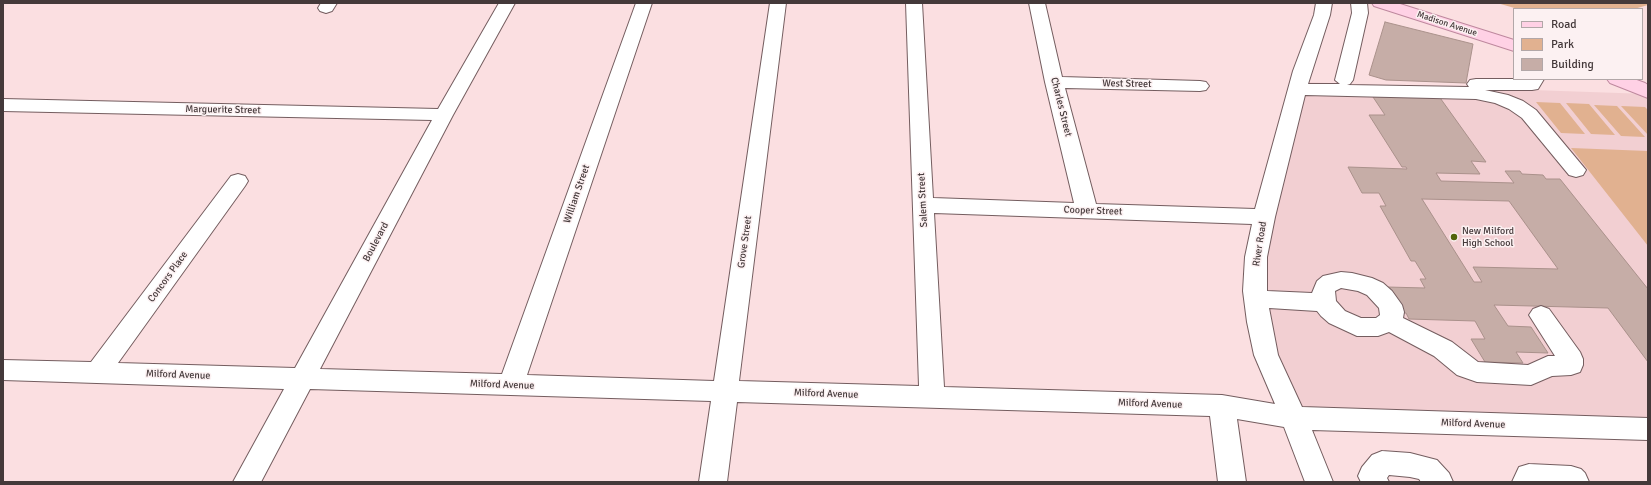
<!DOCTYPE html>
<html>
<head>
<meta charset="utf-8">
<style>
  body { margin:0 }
  #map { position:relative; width:1651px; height:485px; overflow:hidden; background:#fbdfe1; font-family:Signika,sans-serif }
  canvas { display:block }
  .frame { position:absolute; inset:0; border:4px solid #44393a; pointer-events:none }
  .legend { position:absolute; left:1513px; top:8px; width:130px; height:72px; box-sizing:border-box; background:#fcf1f2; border:1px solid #b2a7a8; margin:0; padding:5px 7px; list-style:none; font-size:12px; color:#44393a }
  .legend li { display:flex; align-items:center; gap:8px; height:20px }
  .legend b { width:20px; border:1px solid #b2a7a8 }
</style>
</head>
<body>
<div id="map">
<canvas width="1651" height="485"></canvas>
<div class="frame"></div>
<ul class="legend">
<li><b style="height:5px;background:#ffd1e5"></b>Road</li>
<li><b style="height:11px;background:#e1b190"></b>Park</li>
<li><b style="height:11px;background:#c6ada7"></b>Building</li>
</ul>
</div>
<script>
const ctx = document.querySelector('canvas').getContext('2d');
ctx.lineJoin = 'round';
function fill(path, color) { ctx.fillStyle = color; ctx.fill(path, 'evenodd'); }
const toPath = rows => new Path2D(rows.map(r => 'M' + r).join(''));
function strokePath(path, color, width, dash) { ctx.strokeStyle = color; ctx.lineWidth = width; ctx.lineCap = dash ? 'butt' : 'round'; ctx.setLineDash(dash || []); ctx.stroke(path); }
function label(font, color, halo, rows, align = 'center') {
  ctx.font = font + ' Signika,sans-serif'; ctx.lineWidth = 3; ctx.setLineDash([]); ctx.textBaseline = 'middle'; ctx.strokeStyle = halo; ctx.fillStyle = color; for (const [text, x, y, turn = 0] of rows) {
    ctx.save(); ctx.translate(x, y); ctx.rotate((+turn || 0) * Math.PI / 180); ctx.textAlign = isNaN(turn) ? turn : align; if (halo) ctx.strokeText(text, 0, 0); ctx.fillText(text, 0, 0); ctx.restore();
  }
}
fill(toPath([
  [1300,82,1648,94,1648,429,1294,418,1255,291]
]), '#f2cfd2');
fill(toPath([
  [1497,3,1648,3,1648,5,1634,9,1518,9],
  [1536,102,1560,103,1585,134,1561,133],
  [1566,103,1589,104,1615,135,1591,134],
  [1594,105,1617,106,1645,137,1621,136],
  [1621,106,1645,107,1648,110,1648,135],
  [1571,148,1648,151,1648,246]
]), '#e1b190');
const building = toPath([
  [1385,22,1473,44,1466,83,1386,80,1369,75,1385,22],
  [1371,94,1438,95,1486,162,1471,161,1480,174,1436,173,1441,181,1514,183,1505,171,1520,171,1522,174,1543,175,1546,179,1560,179,1648,289,1648,362,1608,308,1494,305,1508,326,1531,327,1548,353,1516,352,1523,363,1485,362,1471,339,1485,339,1475,321,1409,319,1406,313,1401,313,1387,287,1425,288,1420,279,1426,279,1415,261,1411,261,1380,206,1386,206,1379,193,1362,193,1348,167,1407,169,1406,167,1402,167,1369,115,1385,115,1371,94],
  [1422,199,1509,201,1558,269,1473,267,1482,282,1474,282,1422,199]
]);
fill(building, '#c6ada7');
strokePath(building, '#aa918b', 1);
const minor = toPath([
  [321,3,337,3,332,11,326,13,320,11,318,8,321,3],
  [499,3,515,3,453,115,320,369,502,374,636,3,652,3,527,375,714,381,770,3,786,3,739,381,919,386,906,3,922,3,933,198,1074,203,1045,82,1029,3,1045,3,1062,77,1200,81,1206,82,1209,86,1206,90,1200,91,1065,88,1096,204,1255,209,1293,71,1314,15,1316,3,1332,3,1330,15,1308,84,1340,84,1335,80,1352,13,1351,3,1367,3,1368,13,1353,80,1350,84,1347,85,1469,87,1467,84,1470,80,1476,79,1544,79,1538,89,1532,90,1485,90,1508,95,1523,101,1536,110,1586,170,1583,175,1576,177,1569,175,1522,118,1509,109,1495,103,1476,99,1305,95,1275,217,1267,257,1267,291,1312,293,1317,281,1323,276,1341,272,1352,273,1372,278,1383,283,1392,291,1402,305,1404,312,1403,318,1452,342,1478,362,1528,365,1548,356,1555,356,1529,315,1533,309,1541,306,1549,309,1580,352,1583,359,1583,365,1580,372,1571,375,1552,376,1531,385,1477,382,1457,375,1434,356,1389,332,1378,336,1357,336,1329,323,1321,316,1317,311,1269,308,1278,355,1302,407,1648,418,1648,440,1312,430,1333,482,1305,482,1284,427,1237,419,1246,482,1218,482,1210,416,737,402,727,482,699,482,711,401,310,389,261,482,233,482,284,389,3,380,3,360,91,362,231,176,238,174,245,176,248,181,245,186,118,363,295,368,432,120,3,111,3,99,438,109,499,3],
  [934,213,1252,224,1245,257,1243,291,1247,322,1254,355,1275,404,1222,395,944,387,934,213],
  [1341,288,1358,291,1367,295,1379,308,1380,315,1376,318,1361,318,1345,311,1336,301,1335,291,1341,288],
  [1382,451,1410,453,1437,460,1449,473,1453,482,1421,482,1419,479,1410,477,1389,475,1387,478,1389,482,1361,482,1358,476,1362,467,1372,455,1382,451],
  [1529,464,1571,466,1581,469,1585,473,1589,482,1512,482,1519,467,1529,464]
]);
const major = toPath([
  [1372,3,1397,3,1514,40,1514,51,1374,6,1372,3],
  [1607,79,1634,79,1645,83,1648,85,1648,98,1610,83,1607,79]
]);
strokePath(minor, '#745d5f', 2);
strokePath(major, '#be889e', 2);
fill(minor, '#fff');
fill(major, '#ffd1e5');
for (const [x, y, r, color] of [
  [1454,237,4,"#51630a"]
]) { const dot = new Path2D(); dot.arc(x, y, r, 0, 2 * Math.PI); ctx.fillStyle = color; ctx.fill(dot); strokePath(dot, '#fcf1f2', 1.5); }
label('9px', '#44393a', '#fcf1f2', [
  ["Madison Avenue",1447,24,18]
]);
label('10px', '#44393a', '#fcf1f2', [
  ["West Street",1127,84,1],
  ["Charles Street",1061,107,76],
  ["Marguerite Street",223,110,1],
  ["William Street",577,194,-71],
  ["Salem Street",923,200,-93],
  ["Cooper Street",1093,211,2],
  ["Boulevard",376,242,-62],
  ["Grove Street",745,242,-82],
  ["River Road",1260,244,-81],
  ["Concors Place",168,277,-54],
  ["Milford Avenue",178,375,2],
  ["Milford Avenue",502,385,2],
  ["Milford Avenue",826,394,2],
  ["Milford Avenue",1150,404,2],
  ["Milford Avenue",1473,424,2]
]);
label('10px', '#44393a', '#fcf1f2', [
  ["New Milford",1462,231],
  ["High School",1462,243]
], 'left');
</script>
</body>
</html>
